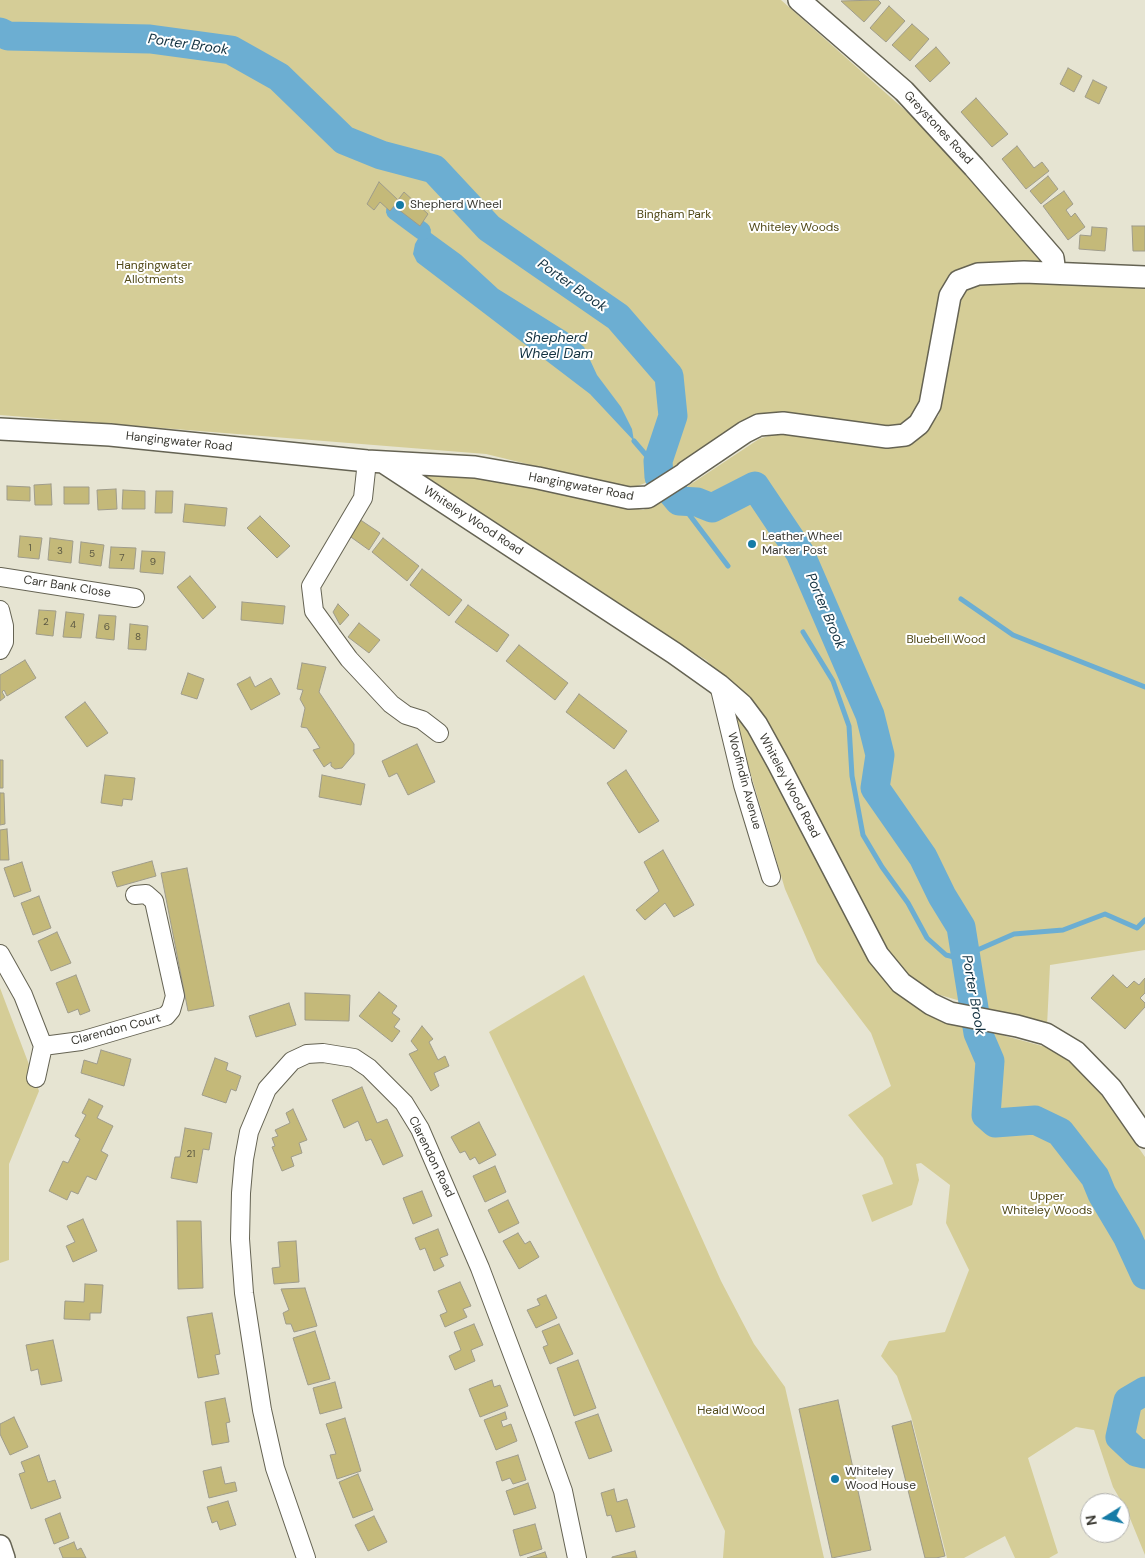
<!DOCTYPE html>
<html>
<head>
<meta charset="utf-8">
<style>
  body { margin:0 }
  #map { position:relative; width:1145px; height:1558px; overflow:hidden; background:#e6e4d2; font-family:"DM Sans",sans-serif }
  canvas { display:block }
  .north { position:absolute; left:1080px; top:1493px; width:50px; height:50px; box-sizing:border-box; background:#fff; border:1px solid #b0b0ad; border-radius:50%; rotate:260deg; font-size:14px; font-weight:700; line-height:20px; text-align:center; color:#3a3932 }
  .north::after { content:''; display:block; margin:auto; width:18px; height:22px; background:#157ba6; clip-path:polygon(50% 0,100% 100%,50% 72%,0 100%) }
</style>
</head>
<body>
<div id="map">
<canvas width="1145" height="1558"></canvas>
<div class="north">N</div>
</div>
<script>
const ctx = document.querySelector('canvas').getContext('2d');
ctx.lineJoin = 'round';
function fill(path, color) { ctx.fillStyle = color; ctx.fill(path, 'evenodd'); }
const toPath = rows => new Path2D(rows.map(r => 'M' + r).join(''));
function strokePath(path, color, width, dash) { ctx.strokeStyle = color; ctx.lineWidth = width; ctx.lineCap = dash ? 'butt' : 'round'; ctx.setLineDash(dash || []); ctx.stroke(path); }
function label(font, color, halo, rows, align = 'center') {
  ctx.font = font + ' "DM Sans",sans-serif'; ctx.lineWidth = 4; ctx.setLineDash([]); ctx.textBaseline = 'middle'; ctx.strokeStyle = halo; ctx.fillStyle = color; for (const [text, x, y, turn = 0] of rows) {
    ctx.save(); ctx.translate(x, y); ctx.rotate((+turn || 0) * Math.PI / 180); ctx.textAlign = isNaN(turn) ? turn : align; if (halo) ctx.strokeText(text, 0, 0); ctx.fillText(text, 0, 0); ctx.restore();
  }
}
fill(toPath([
  [0,0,781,0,915,119,1044,262,976,264,949,274,923,407,895,430,758,414,660,477,630,489,486,454,0,415],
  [985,279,1145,284,1145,950,1050,965,1047,1026,933,993,902,971,870,930,752,705,706,660,578,583,512,533,417,471,482,477,643,510,673,496,759,439,781,432,891,448,917,439,939,415,959,296,971,285],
  [741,715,834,892,935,1017,1057,1050,1092,1080,1145,1157,1145,1555,1127,1511,1113,1487,1094,1430,1076,1427,1028,1458,1058,1553,1049,1558,1015,1558,1005,1536,964,1558,947,1558,911,1416,897,1376,881,1356,889,1341,945,1332,969,1270,946,1223,950,1185,921,1163,916,1164,919,1180,912,1205,872,1222,862,1195,893,1184,883,1158,848,1115,891,1086,871,1033,817,962,785,889,734,718],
  [584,975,721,1281,754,1344,785,1387,824,1558,723,1558,725,1531,489,1032],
  [0,988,39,1091,9,1164,9,1260,0,1263]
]), '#d5cd97');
fill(toPath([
  [424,228,461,255,498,289,567,332,584,347,597,375,621,407,632,429,634,441,590,394,417,262,413,254,415,244]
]), '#6caed2');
strokePath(toPath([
  [665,440,668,467,674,475],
  [634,441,658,469],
  [680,482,697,502],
  [679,501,728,566],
  [961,599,1013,635,1145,687],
  [803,632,833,681,849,726,852,776,863,835,882,867,908,903,927,938,946,955,966,960],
  [966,955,1014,934,1063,930,1105,914,1137,928,1145,920]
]), '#6caed2', 5);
strokePath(toPath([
  [395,211,422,231]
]), '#6caed2', 18);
strokePath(toPath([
  [0,32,8,36,150,39,231,50,279,77,344,140,381,155,434,169,489,228,618,317,669,376,673,416,658,461,659,477,679,501,697,502,712,508,755,486,800,553,870,715,880,755,875,788,923,857,942,896,961,927,978,1033,990,1061,986,1115,995,1123,1035,1120,1060,1132,1095,1177,1102,1194,1127,1236,1145,1275],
  [1145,1391,1128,1401,1120,1437,1136,1452,1145,1454]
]), '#6caed2', 29);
const building = toPath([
  [878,0,881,3,864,22,841,1,878,0],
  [889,6,905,21,886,42,870,28,889,6],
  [912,24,929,39,910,61,892,45,912,24],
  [936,47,950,63,930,82,915,66,936,47],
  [1068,68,1082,76,1074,92,1060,84,1068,68],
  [1093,80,1107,87,1099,104,1085,97,1093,80],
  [976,98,1008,134,992,147,961,112,976,98],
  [1017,146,1034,168,1042,162,1049,171,1026,189,1002,159,1017,146],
  [1048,176,1058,189,1041,204,1030,191,1048,176],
  [379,182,398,200,404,192,428,214,420,226,394,206,390,211,380,202,374,210,367,204,379,182],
  [1064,191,1073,204,1066,210,1071,217,1075,213,1085,227,1068,240,1043,206,1064,191],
  [1132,226,1145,226,1145,251,1133,251,1132,226],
  [1092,227,1107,228,1105,251,1079,249,1080,235,1091,236,1092,227],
  [51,484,52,505,35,505,34,485,51,484],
  [7,486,30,487,30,501,7,500,7,486],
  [64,487,89,487,89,504,64,504,64,487],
  [116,489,117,509,98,510,97,490,116,489],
  [123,490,145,491,145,509,122,509,123,490],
  [156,491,173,491,172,513,155,513,156,491],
  [185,504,227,508,225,526,183,522,185,504],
  [260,516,290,546,277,558,247,528,260,516],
  [359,519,380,533,369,550,348,535,359,519],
  [20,536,42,538,39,559,18,557,20,536],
  [50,538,73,541,71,563,48,560,50,538],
  [383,538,419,566,407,581,372,552,383,538],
  [81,542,104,545,101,566,79,563,81,542],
  [111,547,136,548,134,569,109,568,111,547],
  [142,551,165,552,163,574,140,572,142,551],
  [422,569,462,600,449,616,410,585,422,569],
  [190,576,216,607,203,619,177,587,190,576],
  [242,602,285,606,283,624,241,620,242,602],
  [338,604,349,615,340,625,333,612,338,604],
  [468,605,509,635,497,652,455,622,468,605],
  [39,610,56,611,53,636,36,634,39,610],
  [66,612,84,614,81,638,63,637,66,612],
  [99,615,116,616,114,640,96,638,99,615],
  [359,623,380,640,369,653,348,637,359,623],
  [130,624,148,626,146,650,128,649,130,624],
  [519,645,568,683,555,700,506,661,519,645],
  [25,660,36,678,7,696,4,690,2,692,5,697,0,701,0,675,25,660],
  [302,663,326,667,319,692,354,744,354,754,342,768,335,769,331,766,331,762,324,767,313,750,320,748,307,728,301,727,305,708,300,699,303,690,297,689,302,663],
  [188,673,204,679,197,699,181,694,188,673],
  [250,677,255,687,271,678,280,694,251,710,237,684,250,677],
  [579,694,627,731,614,749,566,712,579,694],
  [85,702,108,733,87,747,65,717,85,702],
  [417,744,435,782,408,795,397,773,389,777,382,761,417,744],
  [0,760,3,760,3,788,0,788,0,760],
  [626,770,659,821,639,833,607,783,626,770],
  [105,775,135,778,132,800,123,799,122,806,101,803,105,775],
  [322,775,365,784,361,805,319,797,322,775],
  [0,793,4,793,5,824,0,825,0,793],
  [7,829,9,860,0,860,0,830,7,829],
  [663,850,694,905,674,917,665,903,645,920,636,910,659,891,644,862,663,850],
  [152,861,156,876,117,887,112,872,152,861],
  [22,862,31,891,14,897,4,868,22,862],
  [187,868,214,1006,188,1011,161,873,187,868],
  [39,896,51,928,33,935,21,903,39,896],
  [57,932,71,963,51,971,38,941,57,932],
  [76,975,90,1011,80,1015,78,1009,68,1013,56,983,76,975],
  [1113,975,1127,988,1134,981,1139,985,1145,978,1145,993,1140,998,1145,1003,1145,1007,1125,1029,1091,998,1113,975],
  [379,992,397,1006,392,1013,400,1019,394,1027,400,1031,392,1042,359,1016,379,992],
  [305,993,350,995,349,1021,305,1020,305,993],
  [289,1003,296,1025,256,1037,249,1016,289,1003],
  [422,1026,433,1039,429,1042,438,1060,445,1056,449,1066,434,1073,439,1086,431,1091,409,1054,418,1050,411,1041,422,1026],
  [101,1050,131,1059,124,1086,81,1073,84,1060,97,1064,101,1050],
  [215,1058,228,1063,226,1070,241,1076,236,1091,231,1089,226,1103,202,1095,215,1058],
  [362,1087,377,1123,387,1119,403,1156,383,1165,371,1139,366,1141,358,1121,344,1128,332,1100,362,1087],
  [89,1099,103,1106,97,1118,113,1126,101,1151,108,1155,96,1180,87,1176,78,1194,71,1191,67,1200,49,1191,63,1161,68,1163,80,1139,75,1136,86,1115,82,1113,89,1099],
  [293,1109,307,1140,299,1143,302,1153,291,1157,294,1166,282,1171,272,1147,275,1146,272,1138,278,1136,275,1130,290,1123,286,1113,293,1109],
  [479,1122,496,1155,479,1164,475,1157,470,1160,465,1151,460,1153,451,1137,479,1122],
  [185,1128,212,1133,209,1150,203,1149,197,1183,171,1178,175,1157,180,1157,185,1128],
  [495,1166,506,1192,485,1202,473,1176,495,1166],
  [422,1191,432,1216,413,1224,403,1198,422,1191],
  [508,1200,519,1223,499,1233,488,1210,508,1200],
  [83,1219,97,1251,73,1262,66,1246,75,1242,67,1226,83,1219],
  [177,1221,201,1221,203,1288,178,1289,177,1221],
  [438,1229,448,1255,440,1258,444,1266,434,1271,425,1248,420,1250,415,1238,438,1229],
  [518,1233,525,1244,530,1241,539,1257,519,1269,503,1241,518,1233],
  [296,1241,299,1282,274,1284,272,1268,280,1267,278,1242,296,1241],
  [460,1282,471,1306,463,1309,467,1317,445,1327,440,1315,447,1312,438,1291,460,1282],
  [85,1284,103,1285,101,1313,90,1313,90,1320,64,1319,65,1301,84,1302,85,1284],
  [305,1288,317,1326,294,1332,291,1324,286,1324,283,1313,289,1310,281,1289,305,1288],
  [546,1295,557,1318,536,1328,527,1310,540,1305,537,1299,546,1295],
  [212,1313,220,1354,215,1355,219,1374,198,1378,187,1317,212,1313],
  [474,1324,483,1345,471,1350,475,1361,455,1370,449,1356,461,1350,454,1332,474,1324],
  [559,1324,573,1354,550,1364,543,1347,548,1345,542,1331,559,1324],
  [315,1331,330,1379,308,1385,293,1338,315,1331],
  [53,1340,62,1381,41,1385,38,1369,31,1371,26,1345,53,1340],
  [578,1360,596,1408,574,1416,557,1368,578,1360],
  [492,1380,494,1387,500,1385,508,1406,480,1417,469,1389,492,1380],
  [335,1382,342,1408,320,1414,313,1388,335,1382],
  [225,1398,230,1422,226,1423,229,1442,212,1445,205,1402,225,1398],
  [838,1400,871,1550,832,1558,799,1409,838,1400],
  [505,1412,507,1419,501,1421,503,1427,511,1424,517,1441,496,1450,484,1420,505,1412],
  [598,1414,612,1451,589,1459,575,1422,598,1414],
  [14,1417,28,1447,10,1455,0,1434,0,1424,14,1417],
  [345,1418,361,1471,337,1479,330,1455,336,1454,326,1424,345,1418],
  [911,1421,945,1556,936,1558,925,1558,892,1426,911,1421],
  [39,1455,48,1482,55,1480,61,1498,31,1509,19,1474,25,1472,21,1462,39,1455],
  [518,1455,526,1480,513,1484,510,1478,502,1481,496,1462,518,1455],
  [221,1467,225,1484,235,1482,237,1491,209,1498,203,1471,221,1467],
  [358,1474,373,1510,353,1518,339,1482,358,1474],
  [528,1483,536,1508,514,1515,506,1491,528,1483],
  [614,1489,617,1502,627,1499,635,1527,616,1532,611,1515,607,1516,601,1493,614,1489],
  [228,1501,236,1525,220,1530,217,1521,212,1523,207,1507,228,1501],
  [60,1513,69,1538,54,1544,45,1519,60,1513],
  [374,1516,387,1542,368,1551,355,1525,374,1516],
  [535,1524,542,1549,520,1556,513,1530,535,1524],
  [74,1542,77,1550,81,1548,86,1558,63,1558,59,1548,74,1542],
  [635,1551,637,1558,612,1558,612,1557,635,1551],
  [545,1552,547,1558,527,1558,545,1552]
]);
fill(building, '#c4b979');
strokePath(building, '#9f9c8b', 1);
const minor = toPath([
  [367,461,363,498,311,586,314,611,349,659,391,704,406,715,422,720,439,733],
  [0,577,135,598],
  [0,610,4,626,4,642,0,650],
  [719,685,743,785,771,877],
  [0,954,23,995,43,1046,36,1078],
  [43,1046,81,1041,166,1016,171,1010,175,996,154,901,146,894,135,895],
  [306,1558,275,1468,262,1410,244,1293,240,1239,241,1193,244,1159,249,1132,267,1089,292,1061,307,1054,323,1053,354,1058,369,1068,404,1103,420,1129,480,1268,543,1435,563,1491,577,1558]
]);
const tertiary = toPath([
  [799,0,904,91,974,167,1053,258,1055,273],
  [0,429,110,435,367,461,475,467,538,478,629,498,648,497,684,474],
  [383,462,674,653,719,685,742,705,757,725,778,763,878,955,901,983,931,1004,950,1013,1017,1026,1046,1034,1076,1052,1111,1088,1145,1137],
  [686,472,745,432,759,425,783,423,887,437,905,435,919,424,930,405,950,296,959,281,978,274,1024,272,1145,277],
  [0,1546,4,1558]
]);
strokePath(minor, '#656353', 20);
strokePath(tertiary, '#656353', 24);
strokePath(minor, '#fff', 18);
strokePath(tertiary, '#fff', 21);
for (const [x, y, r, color] of [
  [400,205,5,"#157ba6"],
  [752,544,5,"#157ba6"],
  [835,1479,5,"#157ba6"]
]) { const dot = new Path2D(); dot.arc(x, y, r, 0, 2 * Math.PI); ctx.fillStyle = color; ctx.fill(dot); strokePath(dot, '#fff', 2); }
label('10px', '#5c5944', null, [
  ["1",30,548],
  ["3",60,551],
  ["5",92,554],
  ["7",122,558],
  ["9",153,562],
  ["2",46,622],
  ["4",73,625],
  ["6",107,627],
  ["8",138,637],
  ["21",191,1154]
]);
label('12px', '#3a3932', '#fff', [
  ["Greystones Road",938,128,47],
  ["Hangingwater Road",179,442,6],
  ["Hangingwater Road",581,487,11],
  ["Whiteley Wood Road",473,521,33],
  ["Carr Bank Close",67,587,9],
  ["Woofindin Avenue",744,781,75],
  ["Whiteley Wood Road",789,786,62],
  ["Clarendon Court",116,1030,-15],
  ["Clarendon Road",431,1157,64]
]);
label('12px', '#3a3932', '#fff', [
  ["Shepherd Wheel",410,205],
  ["Leather Wheel",762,537],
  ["Marker Post",762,551],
  ["Whiteley",845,1472],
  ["Wood House",845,1486]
], 'left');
label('12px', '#514918', '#fff', [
  ["Bingham Park",674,215],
  ["Whiteley Woods",794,228],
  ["Hangingwater",154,266],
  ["Allotments",154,280],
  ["Bluebell Wood",946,640],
  ["Upper",1047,1197],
  ["Whiteley Woods",1047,1211],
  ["Heald Wood",731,1411]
]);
label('italic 14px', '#123140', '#fff', [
  ["Porter Brook",188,45,8],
  ["Porter Brook",572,286,35],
  ["Shepherd",556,338],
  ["Wheel Dam",556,354],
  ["Porter Brook",825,611,67],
  ["Porter Brook",973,995,80]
]);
</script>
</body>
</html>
